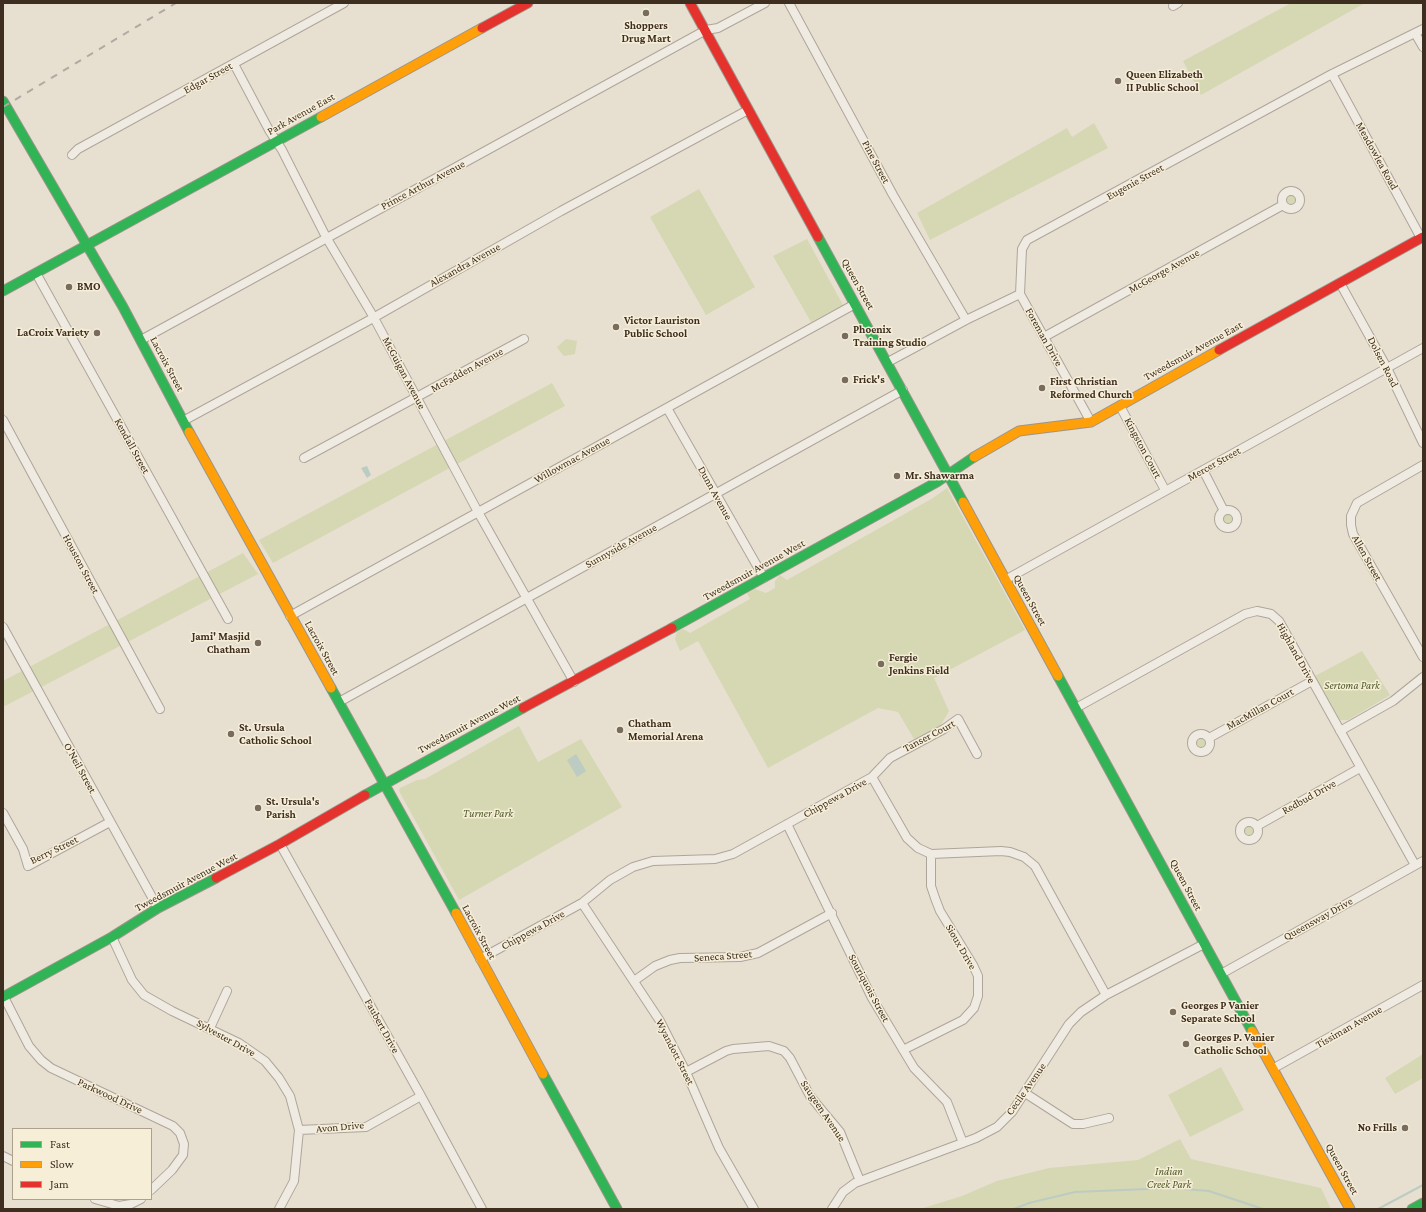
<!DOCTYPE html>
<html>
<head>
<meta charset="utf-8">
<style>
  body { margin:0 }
  #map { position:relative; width:1426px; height:1212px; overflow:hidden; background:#e7e0d1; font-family:"Crimson Pro",serif }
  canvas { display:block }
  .frame { position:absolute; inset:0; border:4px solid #3d2e20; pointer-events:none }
  .legend { position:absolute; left:12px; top:1128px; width:140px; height:72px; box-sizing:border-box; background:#f7eed8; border:1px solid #ada18e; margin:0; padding:5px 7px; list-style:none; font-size:12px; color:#3d2e20 }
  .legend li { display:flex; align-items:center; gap:8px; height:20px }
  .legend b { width:20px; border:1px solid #ada18e }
</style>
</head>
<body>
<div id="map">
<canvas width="1426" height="1212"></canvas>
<div class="frame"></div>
<ul class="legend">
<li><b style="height:5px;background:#30b455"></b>Fast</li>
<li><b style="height:5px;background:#ff9f0a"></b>Slow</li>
<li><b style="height:5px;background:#e5322d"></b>Jam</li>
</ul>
</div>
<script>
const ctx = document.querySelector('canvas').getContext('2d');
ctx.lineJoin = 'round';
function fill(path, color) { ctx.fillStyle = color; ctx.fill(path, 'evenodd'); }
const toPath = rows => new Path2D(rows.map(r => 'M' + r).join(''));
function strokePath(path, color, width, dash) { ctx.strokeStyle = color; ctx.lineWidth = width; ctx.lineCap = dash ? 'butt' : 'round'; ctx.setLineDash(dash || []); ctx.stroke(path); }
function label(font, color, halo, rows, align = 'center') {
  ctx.font = font + ' "Crimson Pro",serif'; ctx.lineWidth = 3; ctx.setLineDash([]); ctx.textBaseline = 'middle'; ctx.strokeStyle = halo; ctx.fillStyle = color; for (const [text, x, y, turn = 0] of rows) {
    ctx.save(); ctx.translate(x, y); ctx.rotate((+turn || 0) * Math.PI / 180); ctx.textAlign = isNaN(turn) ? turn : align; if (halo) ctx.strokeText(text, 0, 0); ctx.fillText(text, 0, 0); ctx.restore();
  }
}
fill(toPath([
  [1291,3,1365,3,1201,95,1183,61],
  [1094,123,1108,148,930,240,917,213,1067,128,1072,137],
  [699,189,755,287,706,315,650,217],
  '1286 200a5 5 0 1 1 10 0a5 5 0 1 1-10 0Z',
  [807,239,843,305,811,322,773,256],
  [566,339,577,341,575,354,564,356,558,349,557,347],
  [552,383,565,406,273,563,259,540],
  [947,488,1025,630,934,678,949,711,941,725,914,739,898,712,878,708,768,768,698,641,680,651,675,639,677,632,683,629,690,633,750,599,747,593,755,589,766,593,775,588,775,581,780,575,787,580,933,498],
  '1222.5 519a5.5 5.5 0 1 1 11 0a5.5 5.5 0 1 1-11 0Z',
  [243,553,258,574,3,707,3,681],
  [1362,651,1390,695,1348,720,1340,720,1315,676],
  [519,726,538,762,581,739,622,807,459,900,399,791,400,788,417,780,425,779],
  '1196 743a5 5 0 1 1 10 0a5 5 0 1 1-10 0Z',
  '1244 830a5 5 0 1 1 10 0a5 5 0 1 1-10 0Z',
  [1423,1054,1423,1078,1395,1094,1385,1078],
  [1221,1067,1244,1110,1190,1137,1168,1095],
  [1180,1139,1191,1159,1321,1188,1331,1209,920,1209,962,1196,997,1181,1049,1168,1138,1160]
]), '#d6d7b3');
fill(toPath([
  [367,466,371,475,367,478,361,468],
  [576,754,586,771,577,777,567,760]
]), '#bcccc2');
strokePath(toPath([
  [1014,1209,1029,1203,1075,1192,1171,1188,1209,1191,1263,1209],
  [1378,1209,1423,1185]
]), '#bcccc2', 2);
const street = toPath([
  [789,3,893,195,966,320],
  [1173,6,1178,3],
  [1415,33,1423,47],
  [234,64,269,130,282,150,326,237,373,316,478,512,574,682],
  [1332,74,1421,238],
  [72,155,78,149,344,3],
  '1282 200a9 9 0 1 1 18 0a9 9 0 1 1-18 0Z',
  [36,273,228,619],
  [1340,283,1387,368,1423,443],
  [1020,294,1022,249,1027,240,1332,74,1423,29],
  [1020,294,1091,422],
  [1044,337,1283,205],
  [141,340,706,30,718,28,765,3],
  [888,362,966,320,1020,294],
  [1120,406,1165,490],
  [667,408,764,578],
  [3,420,160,709],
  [183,421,366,322,561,211,748,110],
  [304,458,524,339],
  [1423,465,1357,503,1351,516,1351,525,1353,534,1423,657],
  [1203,470,1224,511],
  '1219 519a9 9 0 1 1 18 0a9 9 0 1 1-18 0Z',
  [1005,580,1423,348],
  [290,616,855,304],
  [3,627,158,908],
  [339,702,903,390],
  [1076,708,1245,614,1257,611,1271,614,1279,621,1415,865],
  [1340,731,1393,701,1423,677],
  '1192 743a9 9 0 1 1 18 0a9 9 0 1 1-18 0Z',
  [1209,738,1312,681],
  [872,777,907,838,918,848,931,854,1001,851,1010,852,1024,857,1035,866,1106,995],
  [3,813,23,849,28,866,110,822],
  '1240 831a9 9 0 1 1 18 0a9 9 0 1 1-18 0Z',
  [787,824,872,998,914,1068,947,1102,963,1143],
  [1257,826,1360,768],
  [280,844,421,1096,482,1209],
  [582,903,660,1021,686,1072,719,1148,754,1209],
  [112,937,132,980,144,995,172,1011,239,1043,265,1061,279,1078,290,1096,299,1130,294,1181,279,1209],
  [480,959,582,903,610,880,633,867,653,861,715,859,733,854,872,777,890,758,944,729,958,719,977,754],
  [1221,974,1423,861],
  [634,981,655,966,670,960,680,958,740,957,758,953,832,913],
  [4,997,29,1046,41,1060,51,1068,173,1126,180,1133,184,1144,183,1155,172,1170,151,1190],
  [210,1028,227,991],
  [903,1050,963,1020,974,1008,978,996,978,976,973,965,940,911,935,898,931,886,931,854],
  [1274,1068,1423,985],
  [686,1072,726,1051,733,1049,769,1046,784,1051,790,1058,810,1096,840,1132,860,1181],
  [1025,1093,1073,1124,1083,1124,1109,1118],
  [299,1130,366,1127,421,1096],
  [3,1156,13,1161],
  [95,1199,119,1206,131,1204,141,1199],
  [832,1209,843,1192,855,1183,976,1138,997,1127,1012,1112,1069,1024,1081,1012,1106,995,1204,944]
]);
const fast = toPath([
  [3,101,123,307,189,432],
  [818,237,963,502],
  [3,291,321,117],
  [672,628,937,482,974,457],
  [1058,676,1252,1031],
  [331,688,456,913],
  [365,795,523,708],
  [3,997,112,937,158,908,216,878],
  [543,1074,617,1209],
  [1412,1209,1423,1203]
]);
const slow = toPath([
  [321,117,482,28],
  [189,432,331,688],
  [974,457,1019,431,1091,422,1219,350],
  [963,502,1058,676],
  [456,913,543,1074],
  [1252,1031,1350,1209]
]);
const jam = toPath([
  [690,3,818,237],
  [482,28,528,3],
  [1219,350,1423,237],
  [523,708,672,628],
  [216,878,280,844,365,795]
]);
strokePath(street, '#ada599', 10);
strokePath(fast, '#9c958a', 11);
strokePath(slow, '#9c958a', 11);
strokePath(jam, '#9c958a', 11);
strokePath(street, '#efebe3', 8);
strokePath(fast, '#30b455', 9);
strokePath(slow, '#ff9f0a', 9);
strokePath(jam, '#e5322d', 9);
strokePath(toPath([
  [3,107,176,3]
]), '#afaaa2', 2, [7, 7]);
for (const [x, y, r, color] of [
  [646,13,4,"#786c5e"],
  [1118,81,4,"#786c5e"],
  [69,287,4,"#786c5e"],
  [616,327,4,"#786c5e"],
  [97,333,4,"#786c5e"],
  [845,336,4,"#786c5e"],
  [845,380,4,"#786c5e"],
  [1042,388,4,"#786c5e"],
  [897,476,4,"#786c5e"],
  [258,643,4,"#786c5e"],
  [881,664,4,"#786c5e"],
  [620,730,4,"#786c5e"],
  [231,734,4,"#786c5e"],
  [258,808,4,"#786c5e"],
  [1173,1012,4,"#786c5e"],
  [1186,1044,4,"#786c5e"],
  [1405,1128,4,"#786c5e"]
]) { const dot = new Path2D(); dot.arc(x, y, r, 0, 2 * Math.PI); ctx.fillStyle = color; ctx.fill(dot); strokePath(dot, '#f7eed8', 1.5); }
label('bold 11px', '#3d2e20', '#f7eed8', [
  ["Shoppers",646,26,"center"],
  ["Drug Mart",646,39,"center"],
  ["Queen Elizabeth",1126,75],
  ["II Public School",1126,88],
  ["BMO",77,287],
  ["Victor Lauriston",624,321],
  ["Public School",624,334],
  ["Phoenix",853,330],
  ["Training Studio",853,343],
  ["LaCroix Variety",89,333,"right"],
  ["Frick's",853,380],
  ["First Christian",1050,382],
  ["Reformed Church",1050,395],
  ["Mr. Shawarma",905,476],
  ["Jami' Masjid",250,637,"right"],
  ["Chatham",250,650,"right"],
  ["Fergie",889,658],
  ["Jenkins Field",889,671],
  ["Chatham",628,724],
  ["Memorial Arena",628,737],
  ["St. Ursula",239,728],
  ["Catholic School",239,741],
  ["St. Ursula's",266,802],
  ["Parish",266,815],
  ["Georges P Vanier",1181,1006],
  ["Separate School",1181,1019],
  ["Georges P. Vanier",1194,1038],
  ["Catholic School",1194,1051],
  ["No Frills",1397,1128,"right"]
], 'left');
label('11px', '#3d2e20', '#f7eed8', [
  ["Edgar Street",208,78,-29],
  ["Park Avenue East",301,114,-29],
  ["Meadowlea Road",1377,156,61],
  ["Pine Street",876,162,62],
  ["Eugenie Street",1135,182,-29],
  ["Prince Arthur Avenue",423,185,-28],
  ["Alexandra Avenue",465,265,-29],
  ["McGeorge Avenue",1164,271,-29],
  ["Queen Street",858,284,61],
  ["Foreman Drive",1044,337,61],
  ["Tweedsmuir Avenue East",1193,351,-29],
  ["Dolsen Road",1383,362,63],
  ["Lacroix Street",167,364,62],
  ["McFadden Avenue",467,370,-29],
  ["McGuigan Avenue",404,373,62],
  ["Kendall Street",132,446,61],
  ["Kingston Court",1143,448,62],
  ["Willowmac Avenue",572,460,-29],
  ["Mercer Street",1214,464,-29],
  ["Dunn Avenue",715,493,61],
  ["Sunnyside Avenue",621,546,-29],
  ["Allen Street",1367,558,61],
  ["Houston Street",81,564,62],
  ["Tweedsmuir Avenue West",754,570,-29],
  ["Queen Street",1030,600,61],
  ["Lacroix Street",322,648,61],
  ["Highland Drive",1296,653,61],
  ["MacMillan Court",1260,709,-29],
  ["Tweedsmuir Avenue West",469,724,-28],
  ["Tanser Court",929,736,-28],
  ["O'Neil Street",80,768,61],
  ["Redbud Drive",1309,797,-29],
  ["Chippewa Drive",835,798,-29],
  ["Berry Street",54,850,-26],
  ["Tweedsmuir Avenue West",186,882,-28],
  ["Queen Street",1186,885,62],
  ["Queensway Drive",1318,919,-29],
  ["Chippewa Drive",533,930,-29],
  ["Lacroix Street",479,932,62],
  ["Sioux Drive",961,947,60],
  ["Seneca Street",723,956,-4],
  ["Souriquois Street",869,988,62],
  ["Faubert Drive",382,1026,61],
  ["Tissiman Avenue",1349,1027,-30],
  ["Sylvester Drive",226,1038,29],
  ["Wyandott Street",675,1052,63],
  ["Cecile Avenue",1026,1089,-55],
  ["Parkwood Drive",110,1096,25],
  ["Saugeen Avenue",823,1111,56],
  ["Avon Drive",340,1127,-5],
  ["Queen Street",1342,1169,61]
]);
label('italic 11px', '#4d5a26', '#f7eed8', [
  ["Sertoma Park",1352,686],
  ["Turner Park",488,814],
  ["Indian",1169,1172],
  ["Creek Park",1169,1185]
]);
</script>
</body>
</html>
